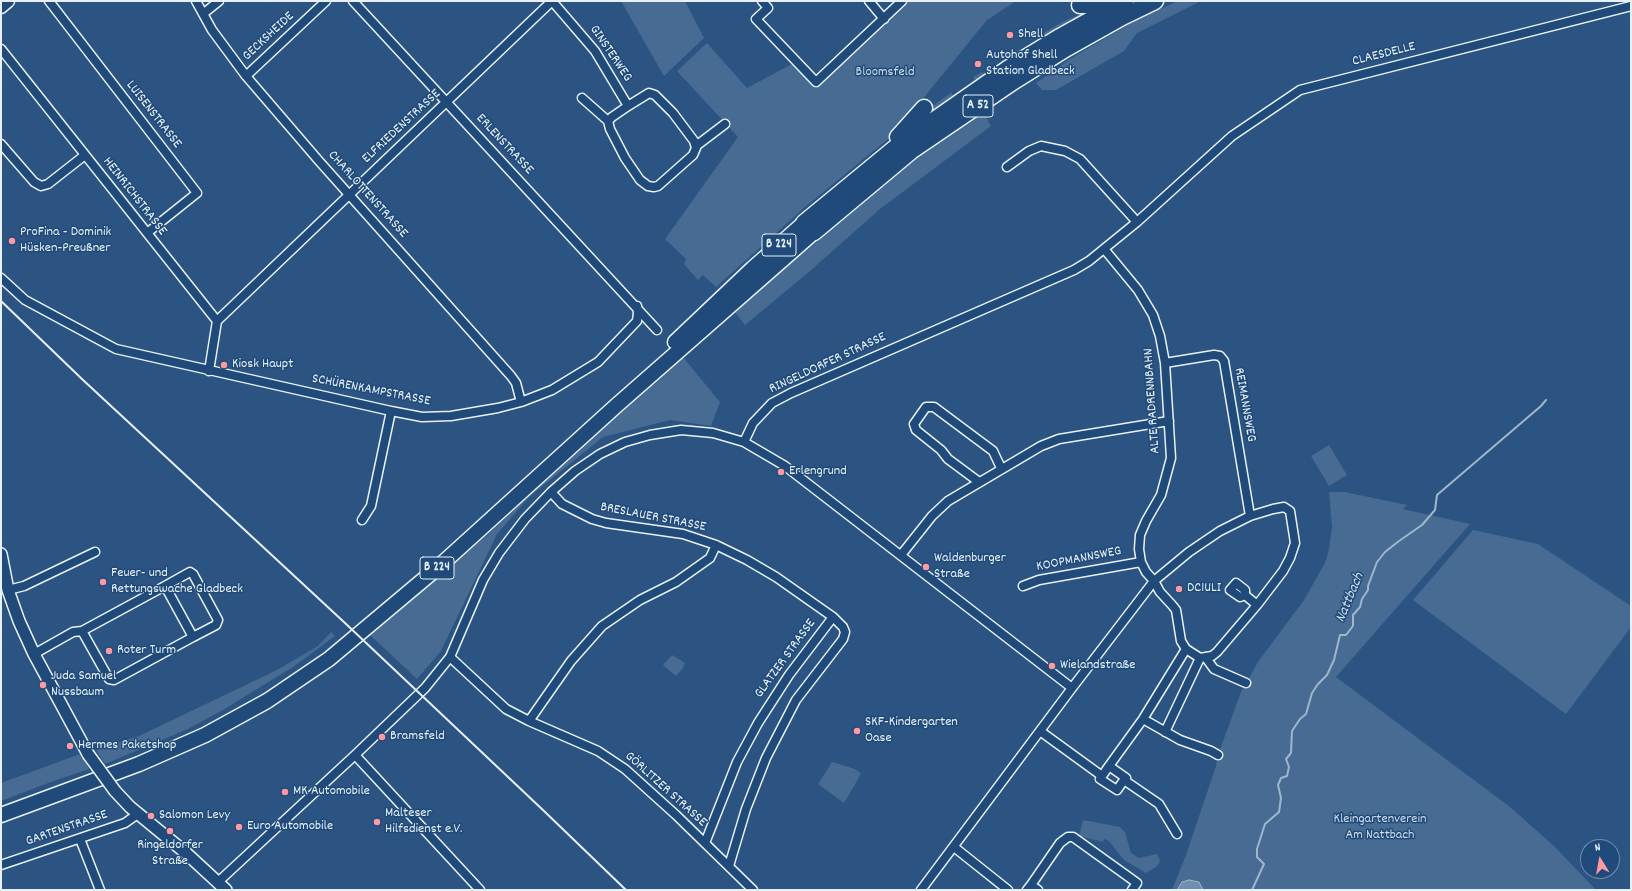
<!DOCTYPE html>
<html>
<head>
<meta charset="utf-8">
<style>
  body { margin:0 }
  #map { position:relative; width:1632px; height:891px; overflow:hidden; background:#2b5482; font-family:Dekko,sans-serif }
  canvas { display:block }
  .frame { position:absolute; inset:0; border:2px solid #e8f1f8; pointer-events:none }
  .north { position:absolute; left:1580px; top:839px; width:40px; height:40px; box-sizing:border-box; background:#1f4a7a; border:1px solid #6f8dac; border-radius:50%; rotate:349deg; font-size:11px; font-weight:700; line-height:16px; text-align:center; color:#e8f1f8 }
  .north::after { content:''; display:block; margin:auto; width:14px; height:18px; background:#ff9aa2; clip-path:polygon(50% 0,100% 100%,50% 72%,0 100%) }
</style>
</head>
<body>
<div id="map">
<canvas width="1632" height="891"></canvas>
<div class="frame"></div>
<div class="north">N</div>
</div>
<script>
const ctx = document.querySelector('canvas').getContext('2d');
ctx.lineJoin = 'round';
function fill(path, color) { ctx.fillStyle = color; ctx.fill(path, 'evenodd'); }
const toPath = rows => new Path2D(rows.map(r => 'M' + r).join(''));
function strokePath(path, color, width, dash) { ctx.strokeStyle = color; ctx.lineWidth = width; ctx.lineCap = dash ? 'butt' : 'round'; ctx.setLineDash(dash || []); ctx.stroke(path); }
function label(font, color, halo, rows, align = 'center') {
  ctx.font = font + ' Dekko,sans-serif'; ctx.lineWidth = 3; ctx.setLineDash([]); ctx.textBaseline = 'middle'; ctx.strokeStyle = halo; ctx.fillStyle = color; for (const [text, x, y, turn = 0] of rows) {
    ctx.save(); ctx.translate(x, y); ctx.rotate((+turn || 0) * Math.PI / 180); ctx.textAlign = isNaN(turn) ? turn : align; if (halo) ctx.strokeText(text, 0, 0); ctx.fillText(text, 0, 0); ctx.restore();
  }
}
fill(toPath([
  [621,1,685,1,704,38,664,76],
  [905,1,1016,1,987,20,921,101,892,141,888,139,805,207,716,287,703,275,698,280,684,264,686,259,665,239,738,137,677,71,707,43,747,88,792,64,816,89],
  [1178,1,1201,1,1137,33,1124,51,1056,90,1042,90,1036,83,1070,59,1138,19],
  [1080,14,1082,17,1030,48,943,104,922,120,925,111,951,93,953,95,975,80,973,77,982,72,984,74,1042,37,1040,35,1062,22],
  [984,113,991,126,880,209,810,271,745,325,734,311,915,160],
  [682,356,720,402,711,426,670,420,603,437,529,497,497,534,441,651,417,679,369,634,487,535],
  [1329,445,1347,475,1329,486,1311,456],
  [1329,492,1345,492,1407,505,1403,509,1470,524,1336,677,1510,807,1554,846,1596,890,1172,890,1186,855,1216,766,1218,755,1241,692,1258,662,1304,600,1325,563,1329,549,1332,527],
  [1473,530,1538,544,1631,606,1631,627,1566,714,1413,600],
  [331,632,335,636,293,667,223,710,188,729,105,764,96,750,139,736,277,670,318,646],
  [672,655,685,663,683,668,676,676,663,665],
  [80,754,89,769,51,782,1,801,1,783],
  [832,762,855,769,861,774,844,803,818,784],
  [1083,820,1120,827,1125,832,1131,853,1139,858,1157,854,1160,860,1159,863,1156,867,1146,873,1124,860,1109,841,1104,839,1103,842,1079,836]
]), '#476b93');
const water = toPath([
  [1189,880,1199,882,1203,890,1177,890,1182,882,1189,880]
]);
fill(water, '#708ead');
strokePath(water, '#a0b6cb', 1);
strokePath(toPath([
  [1252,890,1264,864,1257,857,1257,849,1265,824,1279,812,1281,798,1278,785,1281,778,1287,776,1289,767,1286,759,1291,753,1292,731,1300,719,1306,714,1312,693,1318,684,1327,675,1334,660,1340,635,1346,635,1353,626,1353,615,1360,607,1362,599,1368,590,1368,586,1377,562,1385,552,1399,541,1422,525,1435,510,1437,495,1541,406,1546,400]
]), '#a0b6cb', 2);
const minor = toPath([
  [49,1,197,193,147,233],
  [196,1,212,30,246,76,319,161,511,376,516,383,521,402],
  [353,1,657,330],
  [552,1,595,51,628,106,649,93,655,95,673,113,694,141,696,148,693,155,658,186,654,187,648,186,640,180,625,158,610,129,608,121,612,117,628,106],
  [762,1,768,8,756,19,816,82,902,1],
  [869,1,884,19],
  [203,14,219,1],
  [1,49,217,321,209,371],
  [246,76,326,1],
  [582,98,608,121],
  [1,144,34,182,41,186,48,184,85,155],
  [696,146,725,124],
  [1007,167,1029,151,1041,146,1065,151,1080,159,1137,222],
  [1,278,25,300,116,349,391,411,422,417,451,416,498,408,521,402,552,390,598,362,637,321,638,313,637,306],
  [217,321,552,1],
  [1165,363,1214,355,1220,356,1224,361,1250,516],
  [744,442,753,423,772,403,791,393,1074,270,1089,261,1137,222,1232,136,1300,90,1631,6],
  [979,482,948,459,941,450,916,430,914,424,926,407,934,407,993,451,1001,468],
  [551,492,562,504,592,519,606,523,683,534,716,545,747,560,776,577,833,617,843,627,845,632,843,639,796,700,766,758,746,809,729,866],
  [362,520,371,506,391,411],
  [901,555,932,516,948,501,1041,446,1059,439,1169,421],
  [165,586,193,637,114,680,109,679,82,631,165,586],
  [165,586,190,572,193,574,218,620,216,625,193,637],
  [1023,586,1039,580,1141,562],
  [8,590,24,586,95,552],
  [1245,595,1245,590,1236,583,1230,590,1240,597,1245,595,1257,605],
  [34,654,73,632,82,631],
  [450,657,506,709,529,721,598,751,625,769,676,815,753,890],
  [1206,658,1214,669,1246,683],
  [1143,719,1180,740,1211,751,1218,755],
  [529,721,571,661,602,626,640,600,676,582,710,558,716,545],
  [1040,731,1102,776],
  [1165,732,1200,658],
  [355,755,480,890],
  [1109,766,1143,719,1186,649],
  [1124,780,1117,790,1100,779,1109,766,1126,778,1124,780,1159,804,1177,834],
  [80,839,100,890],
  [705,843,737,762,758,723,789,675,833,617],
  [954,847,1008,890],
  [1,865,125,823,139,813],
  [218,882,355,755,425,688,450,657,483,580,499,553,525,519,551,492,575,471,600,454,625,442,650,435,681,430,713,433,744,442,785,466,1072,688],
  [1031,885,1060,843,1068,837,1073,837,1137,883,1132,890],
  [921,890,1072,688,1154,581,1189,552,1220,531,1250,516,1273,509,1284,507,1290,511,1295,543,1290,558,1283,571,1257,605,1217,652,1212,656,1200,658,1186,649,1181,641,1176,610,1172,605,1160,592,1154,581,1146,572,1141,562,1139,549,1140,535,1146,521,1161,495,1171,458,1165,363,1160,336,1153,315,1138,290,1105,250],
  [1027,890,1031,885,1038,890]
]);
const tertiary = toPath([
  [1,554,8,590,19,621,34,654,88,754],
  [115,791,130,807,186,853,226,890]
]);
const secondary = toPath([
  [1,7,8,1]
]);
const trunk = toPath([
  [675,342,753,268,804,223],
  [1,815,139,764,205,735,267,701,329,659,435,570,617,405,814,232]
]);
const motorway = toPath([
  [1080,5,1095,5,1109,1],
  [898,137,924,108],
  [804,223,900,144,1009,68,1058,38,1125,1],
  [814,232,911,151,1014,81,1065,49,1122,17,1155,1]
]);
strokePath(minor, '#e8f1f8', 11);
strokePath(tertiary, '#e8f1f8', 14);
strokePath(secondary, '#e8f1f8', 15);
strokePath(trunk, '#e8f1f8', 17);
strokePath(motorway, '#e8f1f8', 19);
strokePath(minor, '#1f4a7a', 8);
strokePath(tertiary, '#1f4a7a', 11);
strokePath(secondary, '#1f4a7a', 12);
strokePath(trunk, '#1f4a7a', 14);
strokePath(motorway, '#1f4a7a', 16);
strokePath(toPath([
  [1,301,83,380,345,623,544,811,626,890]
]), '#e8f1f8', 2);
const tertiaryBridge = toPath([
  [88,754,115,791]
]);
strokePath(tertiaryBridge, '#e8f1f8', 14, []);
strokePath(tertiaryBridge, '#1f4a7a', 11);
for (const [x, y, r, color] of [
  [1010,35,4,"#ff9aa2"],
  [978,64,4,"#ff9aa2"],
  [12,241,4,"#ff9aa2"],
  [224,365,4,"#ff9aa2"],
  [781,472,4,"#ff9aa2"],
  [926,567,4,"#ff9aa2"],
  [103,582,4,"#ff9aa2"],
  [1179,589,4,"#ff9aa2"],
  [109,651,4,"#ff9aa2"],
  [1052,666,4,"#ff9aa2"],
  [43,685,4,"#ff9aa2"],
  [857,731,4,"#ff9aa2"],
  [382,737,4,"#ff9aa2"],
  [70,746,4,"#ff9aa2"],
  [285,792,4,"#ff9aa2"],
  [151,816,4,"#ff9aa2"],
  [377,822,4,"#ff9aa2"],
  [239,827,4,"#ff9aa2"],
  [170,831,4,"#ff9aa2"]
]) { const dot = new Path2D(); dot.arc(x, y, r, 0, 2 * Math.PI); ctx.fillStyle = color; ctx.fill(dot); strokePath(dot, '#1f4a7a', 1.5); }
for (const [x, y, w] of [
  [978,106,30],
  [779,245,34],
  [437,568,34]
]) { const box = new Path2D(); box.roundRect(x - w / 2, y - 11, w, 22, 3); ctx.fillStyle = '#1f4a7a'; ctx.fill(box); strokePath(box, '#e8f1f8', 1); }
label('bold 13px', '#e8f1f8', null, [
  ["A 52",978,106],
  ["B 224",779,245],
  ["B 224",437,568]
]);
label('14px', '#e8f1f8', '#1f4a7a', [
  ["Shell",1018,35],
  ["Autohof Shell",986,56],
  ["Station Gladbeck",986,72],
  ["ProFina - Dominik",20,233],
  ["Hüsken-Preußner",20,249],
  ["Kiosk Haupt",232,365],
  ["Erlengrund",789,472],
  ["Waldenburger",934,559],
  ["Straße",934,575],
  ["Feuer- und",111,574],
  ["Rettungswache Gladbeck",111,590],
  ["DC1ULI",1187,589],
  ["Roter Turm",117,651],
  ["Wielandstraße",1060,666],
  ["Juda Samuel",51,677],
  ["Nussbaum",51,693],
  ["SKF-Kindergarten",865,723],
  ["Oase",865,739],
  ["Bramsfeld",390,737],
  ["Hermes Paketshop",78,746],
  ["MK Automobile",293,792],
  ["Malteser",385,814],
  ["Hilfsdienst e.V.",385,830],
  ["Salomon Levy",159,816],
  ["Euro Automobile",247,827],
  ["Ringeldorfer",170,846,"center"],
  ["Straße",170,862,"center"]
], 'left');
label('14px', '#e8f1f8', '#1f4a7a', [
  ["GECKSHEIDE",269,37,-43],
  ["GINSTERWEG",610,54,56],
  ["CLAESDELLE",1384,55,-14],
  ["LUISENSTRASSE",153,115,52],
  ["ELFRIEDENSTRASSE",402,127,-43],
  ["ERLENSTRASSE",504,145,47],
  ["CHARLOTTENSTRASSE",367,195,48],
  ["HEINRICHSTRASSE",134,197,52],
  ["RINGELDORFER STRASSE",828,364,-25],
  ["SCHÜRENKAMPSTRASSE",371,391,11],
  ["ALTE RADRENNBAHN",1153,401,-94],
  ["REIMANNSWEG",1244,405,80],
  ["BRESLAUER STRASSE",653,518,11],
  ["KOOPMANNSWEG",1079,560,-11],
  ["GLATZER STRASSE",786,659,-54],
  ["GÖRLITZER STRASSE",665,790,42],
  ["GARTENSTRASSE",67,829,-19]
]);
label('14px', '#d0dde9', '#1f4a7a', [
  ["Bloomsfeld",885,73],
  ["Kleingartenverein",1380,820],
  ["Am Nattbach",1380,836]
]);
label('italic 15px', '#d0dde9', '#1f4a7a', [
  ["Nattbach",1351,598,-67]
]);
</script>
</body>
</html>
